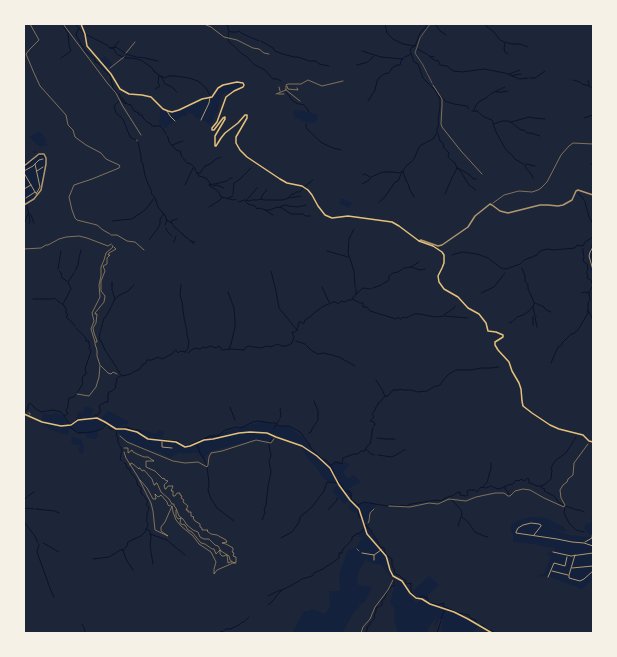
<!DOCTYPE html>
<html>
<head>
<meta charset="utf-8">
<style>
  body { margin:0 }
  #map { position:relative; width:617px; height:657px; overflow:hidden; background:#14213d; font-family:"Space Grotesk",sans-serif }
  canvas { display:block }
  .frame { position:absolute; inset:0; border:25px solid #f6f1e7; pointer-events:none }
</style>
</head>
<body>
<div id="map">
<canvas width="617" height="657"></canvas>
<div class="frame"></div>
</div>
<script>
const ctx = document.querySelector('canvas').getContext('2d');
ctx.lineJoin = 'round';
function fill(path, color) { ctx.fillStyle = color; ctx.fill(path, 'evenodd'); }
const toPath = rows => new Path2D(rows.map(r => 'M' + r).join(''));
function strokePath(path, color, width, dash) { ctx.strokeStyle = color; ctx.lineWidth = width; ctx.lineCap = dash ? 'butt' : 'round'; ctx.setLineDash(dash || []); ctx.stroke(path); }
fill(toPath([
  [24,24,593,24,593,240,588,254,591,263,590,270,592,274,593,275,593,519,592,518,591,519,592,522,585,524,584,529,591,536,589,537,569,535,550,528,551,527,561,531,566,532,564,527,553,522,550,520,545,518,529,517,517,521,511,525,511,532,513,534,513,542,535,544,541,546,555,548,554,552,547,553,548,555,551,556,544,574,540,574,539,577,544,576,550,577,582,589,593,579,593,633,472,633,479,626,454,612,427,602,428,595,439,585,429,576,412,592,415,595,420,598,420,601,417,603,408,595,410,592,409,587,406,585,402,580,396,577,396,582,390,603,395,609,394,619,398,633,342,633,354,612,358,609,360,605,365,602,372,587,358,585,357,579,359,571,366,559,371,563,382,565,386,572,391,577,392,576,389,570,387,558,383,549,379,548,376,543,376,539,372,536,369,529,369,519,370,512,376,505,364,503,359,504,350,498,353,495,349,488,361,482,354,475,348,479,343,473,346,468,350,465,345,462,343,464,339,461,336,461,331,465,325,460,324,461,309,449,311,445,291,428,286,426,284,427,273,424,262,422,207,437,204,440,186,447,178,442,162,440,164,432,158,430,156,434,141,430,139,431,125,428,116,428,124,424,128,424,129,422,108,411,101,419,94,416,93,417,91,417,93,410,91,408,85,406,83,413,78,412,76,420,71,424,68,424,62,415,53,413,52,415,43,413,41,423,50,429,60,433,69,435,69,428,80,434,86,433,87,438,94,439,98,437,98,430,106,423,113,429,118,431,122,438,145,449,160,452,171,458,174,455,182,452,183,454,196,452,198,454,200,454,204,459,210,451,254,440,270,442,272,436,274,436,301,444,306,456,317,468,324,479,329,482,334,483,336,482,338,485,332,490,336,495,344,504,349,500,350,502,349,508,355,513,359,510,360,518,363,518,365,524,365,528,358,536,362,538,356,548,348,550,339,575,340,591,329,591,330,607,325,614,312,609,309,611,304,611,292,633,24,633,24,201,25,203,29,201,36,195,41,186,46,160,43,156,38,156,32,161,29,166,28,165,24,168],
  [105,56,113,65,109,68,107,65,105,66,100,60],
  [237,82,241,83,243,84,243,86,229,94,226,91,224,94,222,94,218,110,214,117,211,126,205,121,197,119,191,113,188,112,186,116,183,116,168,125,167,128,165,128,163,125,160,125,159,122,161,107,167,112,171,113,176,112,202,99,212,98,219,88,224,86],
  [294,110,303,111,318,115,316,123,309,123,295,118,293,113],
  [39,131,47,140,45,142,48,145,40,147,29,137],
  [341,199,343,199,352,203,349,208,339,203],
  [72,437,81,439,83,443,84,450,82,455,80,453,78,450,80,446,79,445,77,446,77,445,72,444,71,438],
  [440,618,443,620,441,633,427,633,428,628,435,619,437,619,434,625,435,626]
]), '#1d2539');
strokePath(toPath([
  [75,24,79,28,76,35,79,40,81,44,86,52,95,59,95,62,98,63,105,71,110,75,113,88,118,94,120,95,120,97,124,103,131,105,134,111,139,113,139,115,142,115,143,118,147,122,151,124,152,126,161,126,166,134],
  [225,24,228,26,228,30,231,32,237,32,239,31,243,34,259,41],
  [385,24,387,33,393,39,403,44,415,46],
  [435,24,440,31,446,35],
  [485,24,487,27,493,31,500,40,504,42],
  [79,28,84,34],
  [87,35,107,45,110,48,114,49,116,53,118,55,126,58,132,58,141,60,152,68,154,71,154,72,156,72,157,74,159,75,160,76,166,78,168,76,176,76,189,78,198,81,206,88,210,95],
  [228,37,229,31],
  [228,39,229,42,234,46,242,54,246,56,255,65,265,70,273,79,277,79,281,81],
  [261,41,273,48,275,51,283,54,294,57,298,57,309,61,316,61,319,64,329,66],
  [114,47,119,41],
  [110,48,113,47,114,48,116,47,125,53],
  [417,49,427,54,431,58,436,61,438,60,440,65,447,66,453,71,462,72,484,69,505,73,510,75,519,79],
  [362,51,381,57,402,59,404,58],
  [126,54,136,57,145,58,158,61],
  [508,54,505,52,504,49,505,42,512,44,520,44,528,47],
  [430,56,434,57],
  [405,57,411,54],
  [61,58,71,51,69,45,68,33,62,24],
  [357,65,368,62,374,56],
  [427,72,428,74],
  [509,74,520,70],
  [161,76,165,84,172,87,177,92],
  [512,76,514,75,521,74],
  [530,78,535,78,545,71],
  [520,79,528,78],
  [573,80,580,82,582,84,589,86,593,89],
  [588,80,589,85],
  [155,89,160,86,158,83,159,75],
  [286,92,293,101,298,104,300,104,304,105,308,110,309,112],
  [496,92,502,92,508,91],
  [439,96,444,99,445,101,454,104,467,106,469,109],
  [122,98,126,103],
  [119,101,114,106,116,113,123,119,130,137,136,140,138,142,141,156,141,161,143,164,145,176,147,181,148,184,150,187,150,189,152,191,151,193,156,199,156,201,158,207,166,217,166,220,172,223,174,227,177,229,181,233,183,234,184,236,187,238,194,244],
  [368,101,375,90,377,81,379,78,384,74,389,73,392,68,397,65,400,65,402,59],
  [24,109,25,109],
  [474,110,476,105,480,101,486,98,492,93,505,87],
  [472,111,477,111,484,117,492,120,494,124,502,121,508,121,512,123,521,130,524,130,527,133,531,133,540,136],
  [584,118,593,115],
  [511,122,529,117,534,118,545,119],
  [306,124,306,127,308,130,322,143,333,148,341,150],
  [493,124,497,134,505,148,508,152,512,155,515,159,525,165,526,168,531,174,533,178],
  [438,134,439,137,440,141,443,143,444,148,449,153,448,157,450,159,455,163,457,168,461,172,469,185,476,190],
  [167,136,168,137,169,142,176,150,180,151,182,157],
  [172,145,183,141],
  [34,152,35,152],
  [38,156,42,155,45,159],
  [183,158,187,163,191,164,195,168,195,170,199,176,206,178,210,183,210,186,218,191,221,197,234,200,236,199],
  [24,161,26,163],
  [526,164,535,166],
  [591,164,593,164],
  [24,167,29,165,33,160],
  [458,168,470,175,473,179,476,179],
  [403,171,405,178,408,184,410,190,414,197],
  [197,173,200,173,205,166,210,164,216,159,221,157],
  [363,175,365,174,370,177],
  [42,180,45,168],
  [215,184,227,181,230,178,232,178],
  [362,184,369,180,371,177,383,172,393,172,399,173,401,172],
  [185,185,193,168],
  [209,185,214,184],
  [213,186,217,185,224,188],
  [304,187,313,180],
  [38,193,41,187],
  [578,193,582,197,585,202,589,217,593,224],
  [233,194,234,183,240,179,251,168],
  [445,194,451,180,457,168],
  [289,197,292,194,294,194,296,192,300,192,303,188],
  [228,198,233,196],
  [261,199,263,194,267,190],
  [238,201,239,202,244,200,249,201,252,200,257,200,262,199,264,200,283,200,288,198,301,196],
  [245,201,248,204,255,206,257,209,260,208,265,210,270,210,277,207,282,208,291,214,303,214,305,216,310,216],
  [246,201,257,188],
  [379,202,384,198,395,182,398,181,402,172,407,165,409,164,414,159,419,147,421,145,433,139,437,133,437,130,439,123,438,121,440,107,440,99,435,90,423,78,418,64,414,62,410,50,411,48,415,46,420,33,426,27,428,24],
  [25,205,33,201,38,196],
  [27,205,30,221,29,224],
  [209,207,220,200,222,197],
  [280,207,285,205,289,206,298,207,306,205],
  [265,210,273,215],
  [29,213,31,215,34,223],
  [132,219,145,210,150,204,154,198],
  [112,221,131,219],
  [171,222,171,221,177,219],
  [24,225,27,216,28,214],
  [165,225,167,220],
  [166,228,167,231,172,236],
  [354,229,349,239,348,253,354,271,355,287],
  [149,240,158,228,160,224,160,219,164,214],
  [191,241,195,242],
  [174,242,176,236],
  [327,251,348,257],
  [452,255,462,252,477,254,488,258,501,268,506,269,520,264,524,260,537,255,540,251,543,250,548,249,553,250,575,248,577,245,583,246,585,242,593,237],
  [411,267,419,262],
  [522,268,525,276,525,281,528,285,528,289,534,302,534,305,530,310],
  [58,269,61,251],
  [59,271,61,273,62,278,67,281],
  [75,271,78,265,79,258,81,250],
  [271,271,276,291,279,308,297,330],
  [74,273,68,282,71,289,63,304,66,309,66,313,68,315,66,317,71,321,75,326],
  [112,282,112,290,115,299,109,311,105,318,104,318,99,337,100,341,101,341,105,350,117,368],
  [181,285,180,295,182,302,184,318,187,331,187,335,189,342,188,348,185,352],
  [322,287,329,302],
  [373,288,381,285,389,280,389,276,393,273,398,272,404,268,411,267,420,270,425,269],
  [228,292,234,308,235,320,235,327,231,344,229,349],
  [481,293,494,287,505,273],
  [582,293,585,292,589,293],
  [356,294,356,289],
  [116,298,120,295,128,291,134,285],
  [33,299,52,299,54,298,62,304],
  [352,299,356,294,363,288,371,289],
  [535,303,544,307,546,310,551,312],
  [533,307,535,316],
  [588,310,593,320],
  [444,315,454,308,455,306],
  [537,316,538,317],
  [535,317,537,327],
  [302,323,304,323,305,320,308,318,310,317,314,313,322,307,333,302,336,302,338,304,341,301,346,302,348,300,351,300,352,299,360,303,363,303,363,307,367,307,370,311,396,319,398,317,400,319,401,319,403,317,406,318,414,314,420,314,435,317,444,316,468,318],
  [509,323,512,322,517,317,523,315,529,311],
  [533,325,533,317],
  [295,332,297,330,299,322,301,322],
  [296,341,305,344,312,351,318,354,324,353,339,357,355,366],
  [188,353,193,349,196,348,200,349,203,347,206,348,210,346,216,348,219,346,222,350,231,349,244,350,246,347,249,346,260,348,267,346,271,347,277,344,282,346,287,346,292,343,294,337,292,332,294,332],
  [551,363,558,347,562,345,562,343,571,334,573,334,578,330,588,313,588,303,590,300,589,292,591,288,593,286,591,280,587,278,588,276,586,272,588,270,587,267,588,265,583,261,584,257,583,252,583,249],
  [117,369,121,375],
  [121,376,131,374,133,372,140,369,142,365,146,363,147,360,152,360,158,357,162,359,172,354,174,351,176,350,178,353,180,351,186,352],
  [376,380,383,391],
  [383,392,385,396],
  [230,407,235,420],
  [24,412,27,409,28,409,28,405,30,403,36,409,41,412,53,410,61,412,67,420,71,428,78,433,92,432,102,429,106,424,108,425,110,429,115,429],
  [64,416,66,415,68,413,66,411,67,408,68,407,68,404,69,398,74,397,79,390,83,383,82,380,83,376,86,374,86,372,85,369,91,351,89,348,90,346,89,344,89,341,86,341,86,338,76,328],
  [92,418,95,415,98,415,100,412,100,409,99,406,100,405,105,402,108,402,108,394,109,392,112,391,116,387,115,385,117,381,116,379,120,376],
  [280,418,281,416,280,410,281,408],
  [70,424,73,423,77,419,81,419],
  [374,426,375,424,374,422,370,421,374,417,372,414,375,410,376,407,378,405,378,403,381,401,385,396,388,396,393,390,399,390,400,389,403,390,411,390,418,392,427,391,435,386,437,386,440,385,444,379,449,374,456,370,472,370,476,369,481,368,491,368,499,367],
  [274,428,279,420],
  [120,429,126,427,135,430,139,430,144,436],
  [115,430,117,432,116,435,118,438,118,442,122,450,120,459,122,461],
  [309,433,311,432,312,429,318,420,318,411,314,401],
  [377,438,385,439,395,439],
  [154,439,175,441,178,441,184,446,187,446,210,436,218,436,225,430,237,427,239,428,243,427,253,422,259,421,271,423,275,423,279,426,289,426,300,432,309,444,311,448,321,458,327,461,330,465,334,472,336,479,342,485,343,489,345,491,350,492,351,493,351,500,355,502,359,507,358,513,359,517,362,519,363,523],
  [270,442,272,438],
  [197,445,200,453,204,459,207,466],
  [367,450,371,454,374,455],
  [378,455,392,457,401,452,403,450,405,450],
  [331,465,335,462,342,464,343,458,354,454,358,454,361,451,365,451,367,446,370,444,372,434,372,431,373,428],
  [207,467,209,483,208,490,211,499,217,508,234,521],
  [541,486,544,485,551,479,552,470,551,468,553,464,556,460,566,453,576,437],
  [483,487,487,482,489,476,489,475,491,468,491,463],
  [505,487,505,489,508,492,509,495],
  [28,496,34,492],
  [451,499,451,500,452,500,461,510,462,514,458,526],
  [24,500,27,497],
  [390,504,392,505,399,506,402,505,406,506,411,504,430,501,436,500,441,501,445,498,451,496,453,496,456,493,460,492,460,495,466,496,468,495,468,494,467,492,468,490,475,490,477,492,481,487,486,488,491,486,498,489,502,488,508,485,513,484,516,480,519,481,521,479,524,481,528,478,529,480,529,483,533,484,537,486,540,486,542,488,545,489,544,491,554,496,559,503,564,505],
  [358,505,364,502,387,506,388,505],
  [565,506,564,513,569,523,576,530,584,532],
  [566,506,577,510,580,510,584,512],
  [24,509,27,508,34,509],
  [36,509,55,511,59,513],
  [328,510,337,500,337,498],
  [462,517,468,522,475,532,484,536,488,537],
  [262,520,265,513,264,509,266,505,267,495,268,486,271,472,269,461,271,456,269,445,270,443],
  [24,522,35,536,38,543],
  [365,525,371,530,372,533,377,540,378,543,381,547,384,548,386,555,392,559,392,565,394,569,395,574,399,575,402,578,405,580,406,584,411,583,411,588],
  [146,529,150,531,151,537,150,546,153,564],
  [150,534,167,540,185,555],
  [281,538,292,532,295,528,299,522,300,517,312,507,324,491,327,482,336,483],
  [43,543,59,552],
  [39,545,37,552,51,591,54,597],
  [123,550,126,559,133,570],
  [93,559,109,557,120,550,123,550,127,546,128,542,132,540,141,536,145,532,148,525,148,523,146,521,147,518,147,513,149,509,148,506,146,505,148,501,141,493,141,488,140,487,138,486,136,479,133,475,130,472,130,469,127,468,126,464,124,463],
  [411,589,411,592,416,597,418,598,421,596,426,597,428,598,428,602,438,605,444,603,443,606,458,613,469,615,470,618,476,620,476,623],
  [268,596,278,591,282,590,294,584,302,579,312,576,314,573,323,569,327,566,329,565,339,558,339,553,342,553,343,549,352,540,352,537,356,535,356,534,360,533,364,528],
  [268,605,272,602,277,595,282,590],
  [441,619,444,611],
  [82,624,85,630,84,633],
  [481,625,482,625,487,629,496,633],
  [219,633,221,631,222,632,226,629,230,629,239,625,242,622,244,622,249,617],
  [366,633,368,626,370,625,370,623,374,619,375,617,374,616,376,611,376,608,382,605,382,600,385,598,386,594,390,589,391,586,394,586,394,578],
  [437,633,441,621]
]), '#0b132b', 1);
strokePath(toPath([
  [30,24,39,40,29,50,26,54,34,73,40,86,66,115,68,125,73,130,75,137,86,145,101,153,106,159,119,165,120,166,119,168,92,179,74,185,69,197,72,210,75,218,77,220,97,225,103,230,110,234],
  [63,24,108,84,116,93,122,105,141,135],
  [204,24,211,27,224,37,237,40,253,48,259,49,264,53,269,54],
  [126,53,135,42],
  [110,68,124,57],
  [286,85,288,84,301,84,308,80,322,86,343,81],
  [433,85,442,99,442,106,441,124,442,127,461,151,482,174],
  [287,86,288,89,298,90,297,88],
  [279,87,280,91],
  [286,90,300,101],
  [276,94,286,90,286,86],
  [278,94,284,94],
  [137,141,137,140],
  [493,203,504,195,515,192,519,191,532,192,538,190,541,188,547,182,561,155,569,146,573,143,593,144],
  [111,235,117,235,127,241,135,242,144,250],
  [24,249,41,248,46,245,48,245,59,239,66,237,79,236,87,238,108,246,111,244],
  [96,342,97,342,97,341,94,333,93,328,96,323,97,314,95,314,95,313,104,302,105,296,101,291,101,281,105,271,103,266,107,264,107,258,110,255,108,255,109,253,116,249,114,247],
  [101,366,108,373,111,374,113,372,117,374],
  [77,394,89,396,96,387,99,377,100,365,97,356,97,350,95,344,95,342,91,329,94,321,92,313,100,297,99,285,101,276,101,267,104,260,106,253,113,247,112,245],
  [120,436,127,442,173,461,185,463,198,462,207,467,208,465,209,457,211,453,222,451,256,440,271,443,274,439],
  [124,448,128,448,128,453,132,450,133,452,137,454,144,457,148,457,154,461,146,461,146,467,155,471,163,479,164,478,165,480,168,481,164,485,165,489,166,489,168,486,173,486,171,491,173,491,173,496,175,496,177,493,180,493,180,495,182,496,181,498,184,500,183,502,188,506,186,510,188,510,188,512,191,512,191,516,194,517,193,518,195,521,200,524,200,527,202,528,202,530,208,530,207,531,211,534,217,535,226,540,227,542,222,543,226,544,233,548,233,550,232,552,234,553,233,556,236,557,236,562,234,563,230,560,229,556,221,551,218,546,215,545,209,539,204,539,200,537,198,532,193,530,187,525,183,519,179,516,176,508,174,506,174,504,172,504,169,499,161,492,157,483,156,483,155,485,154,485,152,479,144,470,142,471,140,468,139,468,139,469,133,464,131,463,130,465],
  [124,452,126,458,138,477,151,503,153,511,155,530,168,536,161,531,161,527,165,522,172,506,173,512,176,520,181,526,193,536,199,544,211,552,216,562,214,569,214,574,217,570,233,563,236,563],
  [140,480,147,488,153,499,156,499,155,494,158,497,160,496,161,495,167,502,168,505,169,506,171,505],
  [389,506,410,507,429,503,438,504,449,499,466,501,476,497,495,493,504,493,508,496,510,496,515,491,523,489,530,490,544,498,564,507,565,505,561,498,560,490,563,485,567,482,568,479,573,475,574,463,588,444],
  [176,510,176,516,178,519,179,519,180,518,181,518,180,522,181,524,185,525,188,530,192,532,201,543,205,544,212,549,214,549,216,554,220,550,220,554,222,556,224,556,226,555,227,555,228,563,230,562,232,562],
  [368,523,369,521,370,513,374,509],
  [357,549,359,551],
  [361,633,363,627,370,619,375,607,388,590,393,580]
]), '#e5c07b', 0.5);
strokePath(toPath([
  [430,24,420,38,415,53,423,65,432,83],
  [28,413,30,413,30,415]
]), '#b1986c', 0.5);
strokePath(toPath([
  [167,111,170,116,175,121],
  [201,120,209,103,210,97],
  [35,164,40,187,36,194],
  [24,171,33,166,39,160,43,159],
  [37,171,43,167],
  [24,173,35,192,37,194],
  [24,189,31,185],
  [26,198,35,192],
  [593,247,590,252,589,256,593,270],
  [162,442,162,447,172,448],
  [534,535,541,526,541,525,539,524,531,523,523,525,518,528,516,532,516,533,557,539,572,542,584,543,593,546],
  [585,542,592,538,593,529],
  [553,552,571,556,593,553],
  [362,553,374,555,381,550],
  [374,555,374,560],
  [575,555,569,575,569,578,580,581,584,579,593,571],
  [572,568,593,566],
  [552,571,568,575],
  [548,577,554,563,565,566,567,557]
]), '#b1986c', 1);
strokePath(toPath([
  [24,166,39,154,44,154,46,158,46,164,41,190,34,199,24,205],
  [419,241,421,240,438,246,442,245,468,227,475,216,490,204,492,205,500,211,508,213,540,205,548,205,558,206,563,205,572,200,576,191,578,190,593,195]
]), '#b1986c', 1.5);
strokePath(toPath([
  [81,24,85,34,87,46,111,74,120,89,129,94,142,95,151,97,163,109,168,111,172,112,179,110,202,99,212,97,218,88,223,85,237,82,243,83,244,85,243,87,234,91,226,97,217,122,212,128,212,130,214,130,223,118,225,117,225,119,215,136,215,146,216,146,221,138,225,133,238,123,245,115,247,115,247,118,236,137,236,143,240,150,247,157,280,179,287,183,302,186,308,190,312,195,318,206,325,215,332,218,348,216,392,222,399,226,419,241,433,246,442,252,444,255,444,263,442,268,438,276,439,282,444,289,458,297,468,308,479,314,486,323,488,331,496,332,503,335,503,337,495,342,495,345,498,350,509,362,512,371,519,383,521,389,522,401,523,406,532,413,550,425,559,429,583,435,589,441,593,442],
  [24,414,42,422,61,426,71,425,78,420,97,418,105,422,116,429,125,429,137,432,148,439,176,442,185,447,190,446,204,440,213,439,239,433,250,432,267,433,276,437,302,446,317,456,330,468,339,485,350,500,359,509,367,534,386,556,387,559,390,570,393,576,402,581,410,593,416,598,422,599,430,604,454,612,468,619,492,633]
]), '#e5c07b', 1.5);
</script>
</body>
</html>
